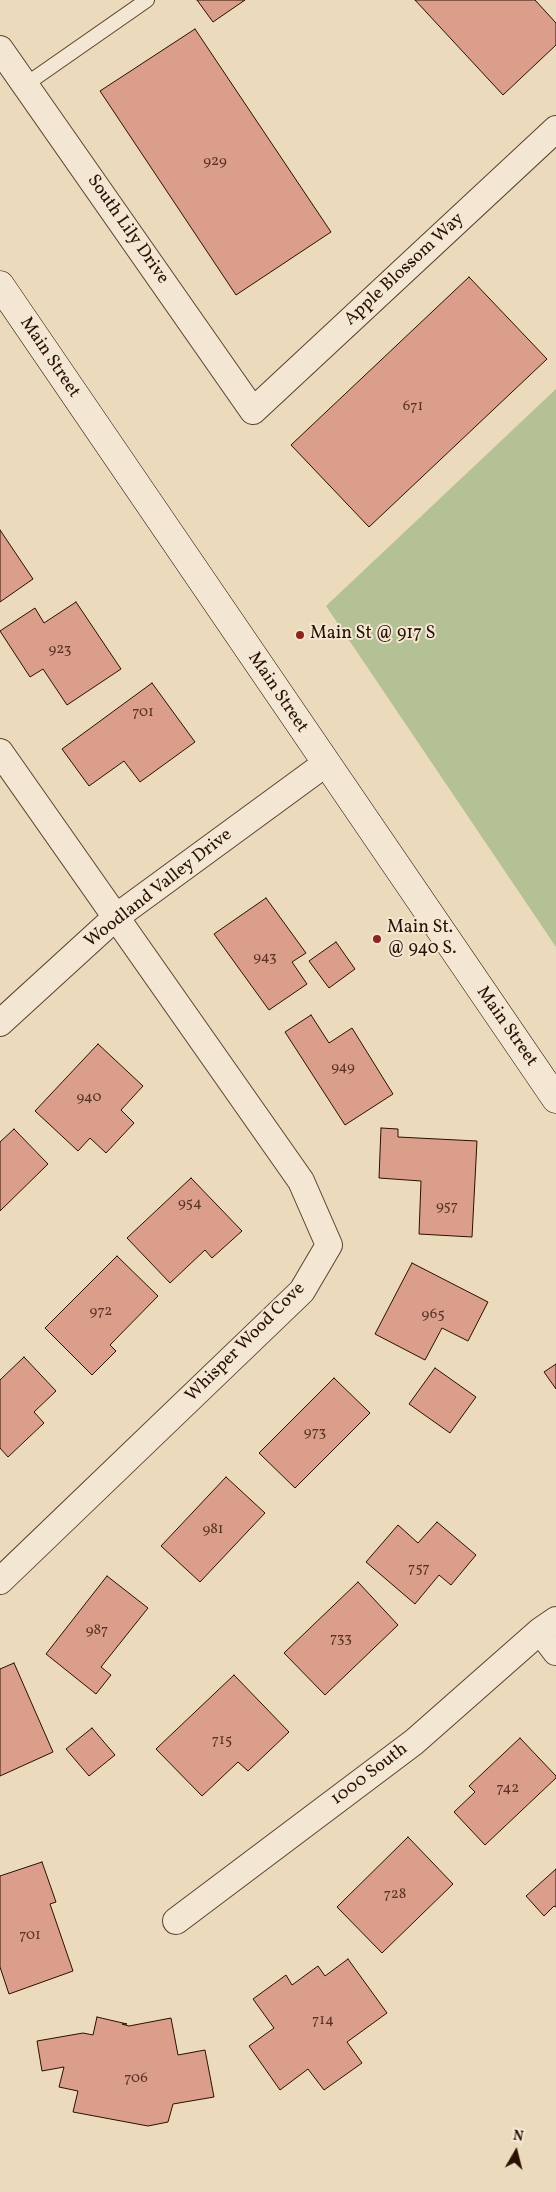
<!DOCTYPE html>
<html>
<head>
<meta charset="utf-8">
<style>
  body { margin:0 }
  #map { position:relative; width:556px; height:2192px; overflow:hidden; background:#ecdabd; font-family:Vollkorn,serif }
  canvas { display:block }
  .north { position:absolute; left:491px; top:2127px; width:50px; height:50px; -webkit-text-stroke:4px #f3e7d4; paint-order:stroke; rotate:8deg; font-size:14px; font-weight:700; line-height:20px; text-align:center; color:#291000 }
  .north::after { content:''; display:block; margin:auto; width:18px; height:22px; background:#291000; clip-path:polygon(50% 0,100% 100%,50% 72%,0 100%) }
</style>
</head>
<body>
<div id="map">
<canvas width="556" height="2192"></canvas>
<div class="north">N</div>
</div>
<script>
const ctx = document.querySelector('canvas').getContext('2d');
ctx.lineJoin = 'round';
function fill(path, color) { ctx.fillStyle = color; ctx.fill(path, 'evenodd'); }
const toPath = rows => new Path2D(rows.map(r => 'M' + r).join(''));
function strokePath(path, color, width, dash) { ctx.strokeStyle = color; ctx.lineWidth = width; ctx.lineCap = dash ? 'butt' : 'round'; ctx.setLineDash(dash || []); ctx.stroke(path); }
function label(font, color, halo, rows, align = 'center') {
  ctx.font = font + ' Vollkorn,serif'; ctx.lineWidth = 4; ctx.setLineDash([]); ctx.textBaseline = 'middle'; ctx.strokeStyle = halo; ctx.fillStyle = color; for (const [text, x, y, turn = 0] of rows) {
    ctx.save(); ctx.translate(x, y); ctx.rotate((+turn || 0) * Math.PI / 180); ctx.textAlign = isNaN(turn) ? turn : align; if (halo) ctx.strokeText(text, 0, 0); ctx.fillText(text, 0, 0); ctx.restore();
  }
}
fill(toPath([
  [556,389,556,947,326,606]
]), '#b3c195');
const building = toPath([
  [197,0,245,0,213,22,197,0],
  [415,0,535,0,556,23,556,45,503,95,415,0],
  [195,29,331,232,236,295,100,91,195,29],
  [469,277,547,359,369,527,291,445,469,277],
  [0,530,33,579,0,602,0,530],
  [76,602,121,669,67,705,43,669,30,677,0,631,35,608,44,623,76,602],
  [152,683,195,742,140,782,124,761,89,786,62,749,152,683],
  [266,898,306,953,292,962,307,984,269,1010,214,934,266,898],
  [336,942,355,969,329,988,309,961,336,942],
  [311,1015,329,1043,352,1028,393,1094,345,1125,285,1032,311,1015],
  [98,1044,143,1086,121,1110,134,1123,106,1153,90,1138,78,1151,35,1111,98,1044],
  [381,1128,398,1129,398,1137,477,1141,472,1237,419,1234,421,1181,379,1178,381,1128],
  [14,1129,48,1164,0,1211,0,1142,14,1129],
  [191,1178,242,1231,212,1258,205,1250,170,1283,127,1238,191,1178],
  [117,1256,158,1296,110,1345,116,1351,92,1375,45,1328,117,1256],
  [412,1263,488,1302,468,1341,442,1328,425,1360,375,1334,412,1263],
  [24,1357,56,1391,34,1412,44,1423,8,1457,0,1448,0,1380,24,1357],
  [556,1364,556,1389,544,1372,556,1364],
  [435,1368,476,1397,450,1433,409,1404,435,1368],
  [334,1378,370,1413,295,1488,259,1453,334,1378],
  [226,1477,265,1513,200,1582,161,1546,226,1477],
  [437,1522,476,1555,451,1585,439,1575,415,1604,366,1562,398,1525,418,1543,437,1522],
  [107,1576,148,1608,101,1667,111,1675,96,1694,46,1654,107,1576],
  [358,1582,398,1625,325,1695,284,1653,358,1582],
  [14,1663,53,1752,0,1776,0,1669,14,1663],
  [234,1675,289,1732,248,1771,238,1762,202,1796,156,1749,234,1675],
  [92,1728,115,1755,89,1776,66,1749,92,1728],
  [520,1738,556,1776,556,1778,485,1845,454,1812,475,1792,469,1786,520,1738],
  [408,1837,453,1884,382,1953,337,1907,408,1837],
  [42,1862,56,1902,50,1904,73,1971,9,1994,0,1967,0,1876,42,1862],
  [556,1869,556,1907,554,1906,544,1916,526,1896,556,1869],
  [348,1959,387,2013,347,2042,362,2063,324,2090,308,2069,280,2090,249,2046,274,2028,253,1999,286,1975,292,1985,318,1966,325,1976,348,1959],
  [97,2017,127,2024,122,2024,129,2026,171,2018,178,2055,205,2050,214,2097,173,2104,168,2122,148,2126,73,2112,78,2091,59,2087,64,2067,42,2071,37,2041,83,2033,93,2035,97,2017]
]);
fill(building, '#db9e8b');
strokePath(building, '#291000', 1);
const service = toPath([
  [25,85,147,0]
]);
const minor = toPath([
  [0,49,253,411,556,129],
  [0,752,301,1181,329,1245,302,1291,0,1581],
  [0,1023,116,917,325,764],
  [540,1631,556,1652],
  [176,1921,414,1742,540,1631,556,1620]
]);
const secondary = toPath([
  [0,285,556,1099]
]);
strokePath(service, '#5a422f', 16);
strokePath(minor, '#5a422f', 28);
strokePath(secondary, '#291000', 29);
strokePath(service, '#f3e7d4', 14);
strokePath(minor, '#f3e7d4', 26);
strokePath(secondary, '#f3e7d4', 28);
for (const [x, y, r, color] of [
  [300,635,5,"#8f2418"],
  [377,939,5,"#8f2418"]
]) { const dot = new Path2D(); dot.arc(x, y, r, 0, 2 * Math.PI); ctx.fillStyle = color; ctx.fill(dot); strokePath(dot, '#f3e7d4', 2); }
label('15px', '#563423', null, [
  ["929",215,162],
  ["671",413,407],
  ["923",60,650],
  ["701",143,713],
  ["943",265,958],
  ["949",343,1068],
  ["940",89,1098],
  ["954",190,1204],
  ["957",447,1207],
  ["972",101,1312],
  ["965",433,1315],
  ["973",315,1433],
  ["981",213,1530],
  ["757",419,1569],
  ["987",97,1631],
  ["733",341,1639],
  ["715",222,1741],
  ["742",508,1789],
  ["728",395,1895],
  ["701",30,1936],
  ["714",323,2021],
  ["706",136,2079]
]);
label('18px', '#291000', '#f3e7d4', [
  ["South Lily Drive",127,230,55],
  ["Apple Blossom Way",405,270,-43],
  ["Main Street",49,358,56],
  ["Main Street",277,693,56],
  ["Woodland Valley Drive",159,889,-38],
  ["Main Street",506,1027,55],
  ["Whisper Wood Cove",246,1343,-45],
  ["1000 South",370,1775,-37]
]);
label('18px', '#291000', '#f3e7d4', [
  ["Main St @ 917 S",310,635],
  ["Main St.",387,929],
  ["@ 940 S.",387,950]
], 'left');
</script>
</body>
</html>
